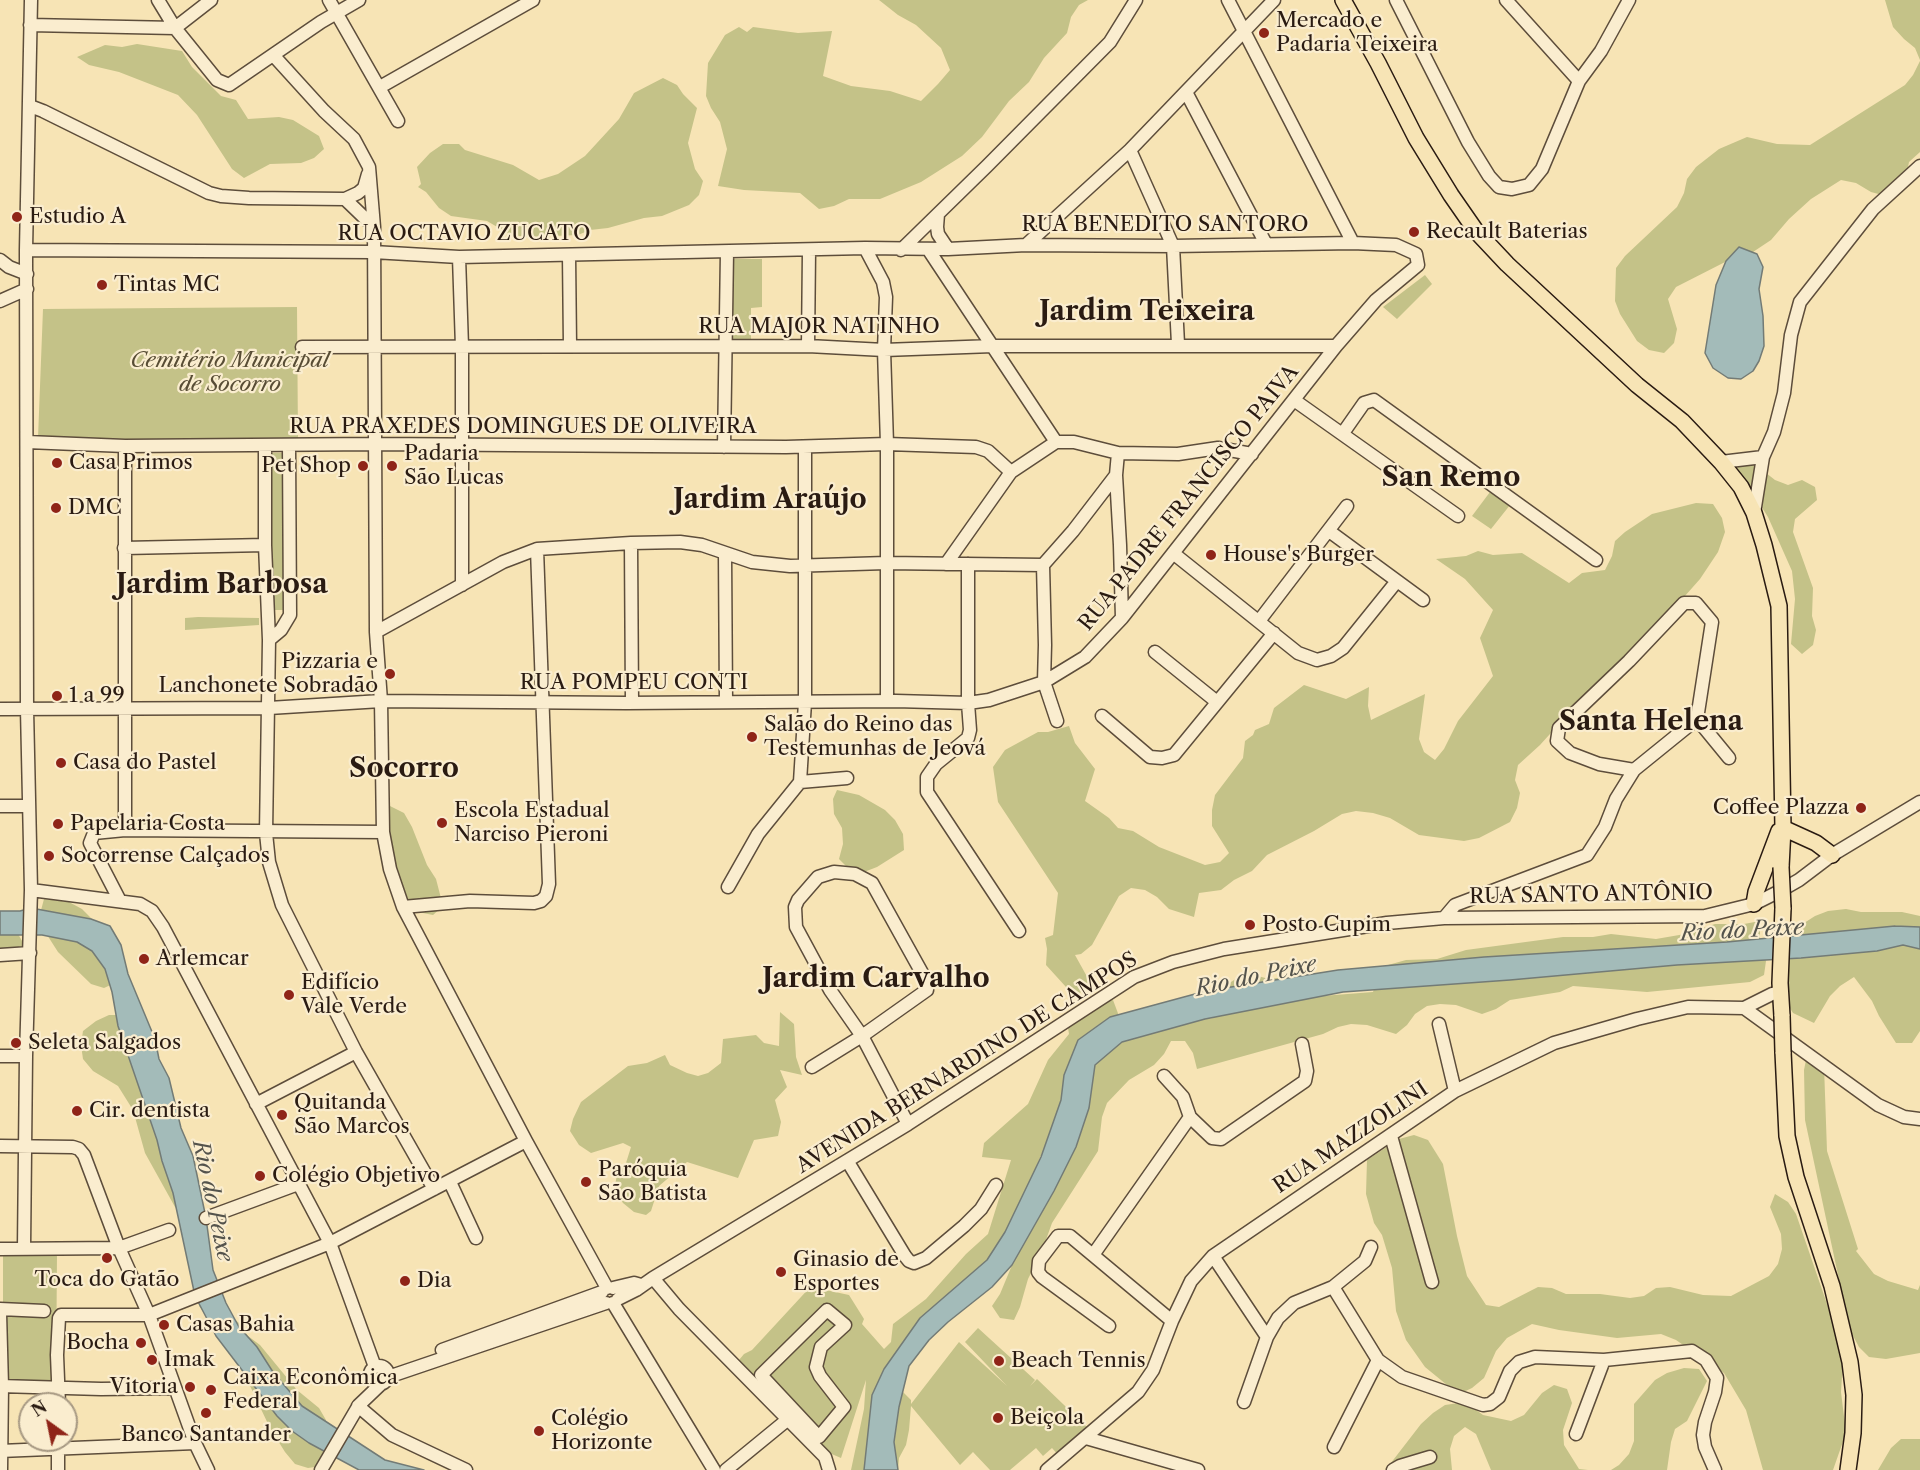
<!DOCTYPE html>
<html>
<head>
<meta charset="utf-8">
<style>
  body { margin:0 }
  #map { position:relative; width:1920px; height:1470px; overflow:hidden; background:#f7e4b5; font-family:"Libre Caslon Text",serif }
  canvas { display:block }
  .north { position:absolute; left:18px; top:1392px; width:60px; height:60px; box-sizing:border-box; background:#faedcf; border:2px solid #a79983; border-radius:50%; rotate:327deg; font-size:16px; font-weight:700; line-height:24px; text-align:center; color:#2a1b12 }
  .north::after { content:''; display:block; margin:auto; width:21px; height:27px; background:#8f2418; clip-path:polygon(50% 0,100% 100%,50% 72%,0 100%) }
</style>
</head>
<body>
<div id="map">
<canvas width="1920" height="1470"></canvas>
<div class="north">N</div>
</div>
<script>
const ctx = document.querySelector('canvas').getContext('2d');
ctx.lineJoin = 'round';
function fill(path, color) { ctx.fillStyle = color; ctx.fill(path, 'evenodd'); }
const toPath = rows => new Path2D(rows.map(r => 'M' + r).join(''));
function strokePath(path, color, width, dash) { ctx.strokeStyle = color; ctx.lineWidth = width; ctx.lineCap = dash ? 'butt' : 'round'; ctx.setLineDash(dash || []); ctx.stroke(path); }
function label(font, color, halo, rows, align = 'center') {
  ctx.font = font + ' "Libre Caslon Text",serif'; ctx.lineWidth = 4.5; ctx.setLineDash([]); ctx.textBaseline = 'middle'; ctx.strokeStyle = halo; ctx.fillStyle = color; for (const [text, x, y, turn = 0] of rows) {
    ctx.save(); ctx.translate(x, y); ctx.rotate((+turn || 0) * Math.PI / 180); ctx.textAlign = isNaN(turn) ? turn : align; if (halo) ctx.strokeText(text, 0, 0); ctx.fillText(text, 0, 0); ctx.restore();
  }
}
fill(toPath([
  [879,0,1088,0,1079,5,1071,17,1067,33,1044,58,1029,82,1009,101,982,137,962,156,921,182,880,199,849,199,834,206,819,209,800,193,744,190,718,186,727,149,720,122,711,108,706,96,708,63,725,35,739,27,747,32,753,27,798,33,832,31,823,76,851,86,890,91,921,101,938,84,950,70,941,48,916,25,898,15],
  [1885,0,1920,0,1920,60,1915,48,1904,39,1893,27],
  [137,44,182,51,192,67,221,96,236,100,248,119,279,117,293,120,319,136,324,149,314,158,301,163,270,164,244,178,232,169,197,115,178,95,119,72,89,65,77,57,105,45,122,47],
  [1920,61,1920,152,1909,162,1903,192,1886,196,1871,192,1856,183,1841,180,1811,199,1789,219,1771,240,1744,258,1729,260,1676,287,1668,299,1677,329,1674,343,1664,353,1649,350,1637,341,1620,314,1615,301,1616,268,1625,256,1677,207,1684,193,1687,179,1696,167,1719,149,1747,137,1777,144,1810,145,1905,85,1913,75],
  [663,78,677,85,683,94,697,108,688,143,695,169,703,181,699,195,689,205,662,216,644,218,608,228,590,230,578,235,528,237,511,235,487,221,451,216,439,208,426,192,418,187,421,184,417,167,430,153,443,144,459,144,465,150,513,165,539,180,558,174,585,156,619,119,634,93],
  [730,259,762,259,762,307,751,308,751,341,730,341],
  [1425,275,1432,284,1397,319,1383,307],
  [297,307,298,441,38,438,43,309],
  [269,453,286,453,285,610,270,610],
  [1739,457,1752,462,1775,480,1788,485,1802,480,1815,487,1817,500,1795,519,1793,532,1813,588,1812,616,1816,630,1813,645,1802,654,1791,644,1795,599,1792,571,1768,517,1737,468],
  [1490,492,1510,505,1491,529,1472,516],
  [1696,503,1713,504,1722,518,1725,532,1718,552,1700,579,1622,667,1559,724,1540,745,1518,765,1515,780,1520,793,1517,808,1510,822,1479,838,1464,841,1419,835,1390,818,1373,813,1356,811,1342,814,1314,831,1267,855,1252,871,1234,880,1221,890,1199,893,1194,917,1169,909,1157,897,1145,890,1131,888,1119,896,1092,945,1081,954,1075,955,1090,982,1080,993,1066,987,1046,965,1047,949,1045,938,1053,935,1058,893,998,802,993,767,1005,750,1038,732,1048,732,1069,726,1075,743,1095,769,1085,801,1109,818,1118,828,1133,831,1159,847,1205,865,1220,862,1229,853,1212,826,1212,810,1215,795,1243,758,1245,741,1253,735,1255,730,1269,724,1274,708,1304,685,1346,699,1369,687,1368,706,1371,720,1425,694,1419,739,1424,752,1435,760,1444,749,1458,721,1493,676,1480,638,1493,610,1465,579,1436,559,1466,556,1478,551,1493,555,1522,553,1569,583,1582,573,1605,570,1612,556,1615,541,1625,532,1652,514],
  [198,617,259,618,259,625,185,630,185,618],
  [837,790,859,795,885,810,895,820,903,834,904,850,877,867,864,872,849,869,839,859,843,844,842,828,834,814,833,799],
  [390,806,404,813,412,827,427,865,436,879,443,906,433,915,418,912,400,888,380,809],
  [44,899,69,902,82,909,92,919,115,955,117,982,104,988,91,984,58,952,42,927,40,914],
  [1846,909,1861,912,1902,912,1920,916,1920,1031,1912,1043,1896,1043,1879,1016,1872,1001,1854,977,1840,986,1830,996,1814,1023,1793,1013,1783,997,1783,981,1793,936,1801,925,1815,916,1828,911],
  [1760,921,1760,948,1766,961,1764,975,1750,982,1647,992,1573,986,1560,992,1510,1000,1496,1009,1482,1014,1456,1005,1440,1004,1427,1006,1415,1014,1407,1025,1396,1034,1367,1025,1351,1024,1338,1027,1323,1034,1197,1069,1193,1053,1185,1041,1171,1041,1164,1054,1154,1065,1129,1080,1107,1103,1102,1117,1098,1151,1052,1223,1042,1251,1028,1279,1020,1307,1014,1320,1000,1318,992,1306,1000,1294,1062,1145,1042,1153,1001,1249,918,1330,900,1389,911,1400,911,1404,959,1342,1007,1386,965,1342,978,1328,1035,1380,1030,1386,1037,1379,1089,1429,1059,1456,1052,1448,1043,1456,1036,1448,1010,1470,990,1470,973,1452,960,1465,911,1406,909,1430,906,1445,899,1458,898,1470,851,1470,864,1409,866,1380,841,1458,827,1452,739,1360,744,1354,752,1350,813,1284,821,1289,849,1295,864,1319,862,1324,884,1349,891,1342,893,1324,926,1299,966,1254,988,1234,1011,1160,982,1157,984,1143,1028,1104,1048,1060,1069,1034,1068,1028,1079,1017,1104,1001,1113,1000,1119,1016,1140,1027,1213,1018,1208,1003,1216,992,1240,976,1254,975,1269,979,1285,977,1298,984,1307,995,1322,996,1373,992,1378,976,1388,965,1406,960,1437,959,1466,950,1563,937,1593,937,1611,934,1656,939,1685,934,1715,924,1744,924],
  [0,932,18,934,25,946,0,956],
  [780,1012,794,1024,796,1057,802,1075,780,1070,787,1087,775,1100,781,1122,778,1136,754,1140,738,1178,687,1162,659,1186,651,1211,646,1215,634,1212,623,1203,614,1190,617,1175,626,1163,631,1147,623,1143,591,1153,579,1145,570,1131,573,1119,581,1102,628,1066,647,1063,665,1055,670,1065,687,1073,698,1076,708,1073,721,1063,723,1039,756,1035,764,1043,779,1046],
  [109,1015,122,1015,187,1218,175,1207,145,1153,133,1110,118,1086,93,1071,83,1059,81,1045,83,1031,96,1021],
  [1807,1055,1824,1066,1827,1151,1858,1249,1856,1251,1874,1274,1888,1281,1918,1290,1920,1285,1920,1353,1886,1359,1869,1357,1859,1347,1844,1319,1844,1303,1805,1120,1804,1070],
  [1414,1135,1428,1140,1443,1164,1457,1236,1467,1276,1486,1305,1499,1307,1538,1287,1552,1288,1566,1294,1600,1294,1630,1298,1644,1296,1656,1288,1670,1287,1703,1295,1731,1296,1769,1276,1778,1264,1782,1249,1781,1234,1770,1207,1775,1194,1788,1202,1796,1214,1837,1333,1843,1361,1841,1392,1846,1433,1833,1470,1763,1470,1746,1410,1724,1373,1676,1340,1661,1334,1617,1338,1559,1330,1532,1324,1507,1338,1496,1351,1484,1378,1472,1388,1459,1394,1447,1385,1425,1367,1406,1340,1396,1311,1392,1268,1382,1235,1374,1223,1366,1194,1367,1160,1399,1139],
  [57,1253,56,1387,3,1383,3,1254],
  [205,1299,218,1304,240,1324,248,1336,260,1345,297,1390,319,1408,326,1420,326,1452,321,1466,308,1468,295,1464,285,1452,270,1428,232,1348,199,1306],
  [1684,1368,1699,1369,1707,1381,1687,1421,1675,1429,1671,1442,1667,1470,1611,1470,1619,1465,1629,1454,1634,1441,1634,1404,1655,1380,1667,1373],
  [1554,1385,1567,1389,1572,1403,1563,1430,1564,1445,1579,1469,1588,1470,1491,1470,1476,1434,1465,1427,1454,1436,1450,1449,1452,1470,1389,1470,1387,1468,1421,1424,1433,1413,1445,1405,1459,1403,1472,1407,1483,1415,1511,1421,1524,1415,1542,1393],
  [1901,1439,1920,1439,1920,1470,1878,1470,1891,1448]
]), '#c4c288');
const water = toPath([
  [1739,247,1757,254,1763,267,1759,289,1763,316,1764,346,1759,361,1753,371,1741,379,1728,378,1713,368,1705,353,1716,285,1726,261,1739,247],
  [31,908,91,919,110,926,121,945,128,974,155,1039,159,1059,169,1078,181,1128,193,1156,206,1218,213,1270,226,1303,239,1327,257,1347,273,1372,302,1406,385,1460,424,1470,359,1470,309,1443,292,1431,277,1416,216,1336,195,1296,173,1193,162,1161,157,1140,118,1026,112,992,105,969,92,951,77,942,42,935,0,935,0,911,20,911,31,908],
  [1895,926,1920,927,1920,949,1903,945,1877,951,1801,958,1677,965,1510,980,1343,992,1205,1019,1122,1042,1095,1065,1089,1108,1076,1147,1054,1191,1012,1265,992,1287,948,1322,929,1340,909,1366,899,1407,894,1442,898,1470,864,1470,872,1395,884,1369,920,1318,987,1260,1005,1232,1041,1157,1061,1100,1064,1075,1078,1040,1110,1017,1206,991,1338,970,1484,957,1727,942,1895,926]
]);
fill(water, '#a3bbb9');
strokePath(water, '#737b76', 1.5);
const minor = toPath([
  [158,0,175,28,217,80,229,85,321,22,359,0],
  [329,0,398,121],
  [1228,0,1353,243],
  [1396,0,1468,142,1489,176,1499,187,1512,189,1529,185,1542,169,1579,81,1601,51,1629,0],
  [1506,0,1579,81],
  [30,25,175,28,211,0],
  [274,56,324,111,354,139,369,167,374,227,376,632,381,701,383,832,390,869,403,907,526,1141,607,1288],
  [380,87,533,0],
  [1186,92,1266,244],
  [30,106,43,111,209,193,221,196,249,198,345,199,374,227],
  [1130,150,1173,246,1178,344],
  [345,199,358,193,364,188,368,174],
  [938,214,937,227,938,234,948,249],
  [1026,245,1130,150,1274,0],
  [865,248,883,282,886,297,884,350,887,444,887,701],
  [928,249,1056,442],
  [901,250,987,166,1110,42,1136,0],
  [569,255,570,346],
  [459,257,462,347,462,585],
  [0,260,9,267,27,274],
  [0,301,27,289],
  [808,346,809,251],
  [302,347,808,346,884,350,993,346,1336,346],
  [1294,400,1458,516],
  [1343,433,1364,403,1374,400,1596,560],
  [27,442,125,446,375,444,786,447,887,444,976,447,988,451,1011,472],
  [125,446,125,830],
  [265,446,265,545,269,640,266,833,269,862,282,905,356,1052,434,1189],
  [724,447,727,252],
  [1118,453,1116,475,1120,545,1122,618],
  [1721,462,1763,457,1774,432,1784,393,1791,335,1800,302,1873,209,1920,166],
  [1754,513,1763,457],
  [1329,531,1423,600],
  [631,543,632,703],
  [124,548,265,545],
  [725,553,726,702],
  [1173,553,1298,653,1317,660,1331,656,1343,648,1397,581],
  [946,564,1011,472,1056,442,1074,442,1118,453,1178,454,1218,448,1252,454],
  [968,564,968,703,970,730,968,738,936,764,927,777,927,792,1019,931],
  [1043,565,1045,645,1044,682,1057,721],
  [1259,621,1347,506],
  [376,632,503,562,537,549,631,543,680,542,702,545,752,562,790,566,886,563,1043,565,1073,531,1116,475],
  [269,640,281,630,290,615,289,446],
  [1155,652,1217,702],
  [0,709,269,708,381,701,626,703,896,701,968,703,989,700,1044,682,1085,657,1122,618,1336,346,1376,300,1418,265,1416,254,1396,245,1353,243,1173,246,1026,245,948,249,865,248,459,257,373,252,26,250],
  [1102,716,1150,757,1162,758,1174,755,1274,633],
  [1697,719,1729,758],
  [800,782,805,702,805,447],
  [0,806,29,806],
  [728,887,758,834,800,782,847,778],
  [31,890,140,904,152,911,163,927,330,1243,375,1367],
  [120,901,90,843,94,833,125,830,383,832],
  [403,907,470,901,534,903,541,901,546,896,549,884,537,549],
  [1444,918,1455,905,1587,855,1605,827,1616,799,1634,770,1697,719,1712,622,1696,603,1684,603,1629,661,1559,728,1557,741,1570,753,1599,764,1634,770],
  [0,955,30,953],
  [1744,1008,1878,1105,1904,1117,1920,1119],
  [1439,1024,1455,1091],
  [0,1056,26,1056],
  [812,1067,862,1036,927,990,927,982,872,883,855,874,834,872,818,877,798,900,795,907,796,927,830,990,862,1036,908,1124],
  [1164,1076,1183,1097,1190,1117,1212,1138,1221,1139,1305,1081,1307,1071,1302,1044],
  [256,1104,356,1052],
  [1391,1136,1432,1282],
  [0,1146,73,1147,79,1149,84,1155,119,1248,149,1315,195,1443,208,1470],
  [848,1162,905,1256,909,1261,914,1263,926,1258,964,1226,981,1209,996,1185],
  [450,1182,476,1238],
  [206,1218,298,1184],
  [24,1248,26,1056,31,890,27,709,26,250,31,0],
  [0,1249,119,1248,169,1230],
  [1093,1255,1190,1117],
  [1213,1256,1267,1337],
  [653,1278,679,1309,825,1457,829,1470],
  [1333,1287,1378,1360,1402,1377,1483,1405,1490,1404,1499,1397,1510,1371,1519,1362,1535,1357,1604,1360,1692,1351,1706,1360,1717,1378,1715,1392,1705,1422,1703,1435,1705,1447,1715,1470],
  [613,1288,634,1283,641,1285],
  [618,1299,636,1290,653,1278,908,1124,1134,977,1173,962,1224,949,1387,923,1444,918,1705,916,1754,904,1778,892,1799,880,1832,855,1920,802],
  [613,1303,714,1470],
  [0,1309,44,1311],
  [827,1310,845,1325,821,1347,816,1367,820,1376,844,1407,819,1437,761,1375,827,1310],
  [0,1313,2,1386,1,1470],
  [1109,1326,1042,1277,1038,1272,1039,1261,1058,1236,1070,1236,1172,1321],
  [442,1350,602,1292],
  '370 1375a9 9 0 1 1 18 0a9 9 0 1 1-18 0Z',
  [388,1377,606,1303],
  [0,1386,101,1389,174,1388],
  [1244,1402,1267,1337,1278,1318,1294,1303,1333,1287,1365,1261,1371,1247],
  [59,1404,57,1355,59,1318,61,1315,149,1315,330,1243,526,1141],
  [358,1406,392,1435,466,1470],
  [1576,1434,1604,1360],
  [1086,1438,1198,1470],
  [58,1440,58,1470],
  [1334,1447,1378,1360],
  [0,1451,195,1443],
  [321,1470,359,1405,381,1384],
  [726,1470,787,1420],
  [1047,1470,1138,1392,1153,1370,1172,1321,1191,1281,1213,1256,1455,1091,1554,1043,1637,1019,1688,1007,1744,1008,1772,994,1780,992],
  [1393,1470,1400,1466,1430,1457]
]);
const major = toPath([
  [1343,0,1378,63,1416,138,1451,195,1476,231,1507,264,1637,385,1682,421,1721,462,1741,487,1754,513,1764,545,1779,606,1783,828,1781,867],
  [1783,828,1816,843,1832,855],
  [1754,904,1756,892,1779,831],
  [1782,1016,1780,983,1783,908],
  [1783,1052,1787,1136,1796,1177,1832,1286,1850,1362,1854,1395,1853,1433,1848,1470]
]);
strokePath(minor, '#5d4d3b', 15);
strokePath(major, '#2a1b12', 18);
strokePath(minor, '#faedcf', 12);
strokePath(major, '#f7e4b5', 15);
const majorBridge = toPath([
  [1781,867,1783,908],
  [1782,1016,1783,1052]
]);
strokePath(majorBridge, '#2a1b12', 18, []);
strokePath(majorBridge, '#f7e4b5', 15);
for (const [x, y, r, color] of [
  [1264,33,6,"#8f2418"],
  [17,217,6,"#8f2418"],
  [1414,232,6,"#8f2418"],
  [102,285,6,"#8f2418"],
  [57,463,6,"#8f2418"],
  [363,466,6,"#8f2418"],
  [392,466,6,"#8f2418"],
  [56,508,6,"#8f2418"],
  [1211,555,6,"#8f2418"],
  [390,674,6,"#8f2418"],
  [57,696,6,"#8f2418"],
  [752,737,6,"#8f2418"],
  [61,763,6,"#8f2418"],
  [1861,808,6,"#8f2418"],
  [442,823,6,"#8f2418"],
  [58,824,6,"#8f2418"],
  [49,856,6,"#8f2418"],
  [1250,925,6,"#8f2418"],
  [144,959,6,"#8f2418"],
  [289,995,6,"#8f2418"],
  [16,1043,6,"#8f2418"],
  [77,1111,6,"#8f2418"],
  [282,1115,6,"#8f2418"],
  [260,1176,6,"#8f2418"],
  [586,1182,6,"#8f2418"],
  [107,1258,6,"#8f2418"],
  [781,1272,6,"#8f2418"],
  [405,1281,6,"#8f2418"],
  [164,1325,6,"#8f2418"],
  [141,1343,6,"#8f2418"],
  [152,1360,6,"#8f2418"],
  [999,1361,6,"#8f2418"],
  [190,1387,6,"#8f2418"],
  [211,1390,6,"#8f2418"],
  [206,1413,6,"#8f2418"],
  [998,1418,6,"#8f2418"],
  [539,1431,6,"#8f2418"]
]) { const dot = new Path2D(); dot.arc(x, y, r, 0, 2 * Math.PI); ctx.fillStyle = color; ctx.fill(dot); strokePath(dot, '#faedcf', 2); }
label('21px', '#2a1b12', '#faedcf', [
  ["Mercado e",1276,21],
  ["Padaria Teixeira",1276,45],
  ["Estudio A",29,217],
  ["Recault Baterias",1426,232],
  ["Tintas MC",114,285],
  ["Padaria",404,454],
  ["São Lucas",404,478],
  ["Casa Primos",69,463],
  ["Pet Shop",351,466,"right"],
  ["DMC",68,508],
  ["House's Burger",1223,555],
  ["Pizzaria e",378,662,"right"],
  ["Lanchonete Sobradão",378,686,"right"],
  ["1 a 99",69,696],
  ["Salão do Reino das",764,725],
  ["Testemunhas de Jeová",764,749],
  ["Casa do Pastel",73,763],
  ["Coffee Plazza",1849,808,"right"],
  ["Escola Estadual",454,811],
  ["Narciso Pieroni",454,835],
  ["Papelaria Costa",70,824],
  ["Socorrense Calçados",61,856],
  ["Posto Cupim",1262,925],
  ["Arlemcar",156,959],
  ["Edifício",301,983],
  ["Vale Verde",301,1007],
  ["Seleta Salgados",28,1043],
  ["Quitanda",294,1103],
  ["São Marcos",294,1127],
  ["Cir. dentista",89,1111],
  ["Paróquia",598,1170],
  ["São Batista",598,1194],
  ["Colégio Objetivo",272,1176],
  ["Ginasio de",793,1260],
  ["Esportes",793,1284],
  ["Toca do Gatão",107,1280,"center"],
  ["Dia",417,1281],
  ["Casas Bahia",176,1325],
  ["Bocha",129,1343,"right"],
  ["Imak",164,1360],
  ["Beach Tennis",1011,1361],
  ["Caixa Econômica",223,1378],
  ["Federal",223,1402],
  ["Vitoria",178,1387,"right"],
  ["Beiçola",1010,1418],
  ["Colégio",551,1419],
  ["Horizonte",551,1443],
  ["Banco Santander",206,1435,"center"]
], 'left');
label('21px', '#2a1b12', '#faedcf', [
  ["RUA BENEDITO SANTORO",1165,225],
  ["RUA OCTAVIO ZUCATO",464,234],
  ["RUA MAJOR NATINHO",819,327],
  ["RUA PRAXEDES DOMINGUES DE OLIVEIRA",523,427],
  ["RUA PADRE FRANCISCO PAIVA",1189,498,-51],
  ["RUA POMPEU CONTI",634,683],
  ["RUA SANTO ANTÔNIO",1591,895,-1],
  ["AVENIDA BERNARDINO DE CAMPOS",967,1063,-32],
  ["RUA MAZZOLINI",1351,1138,-34]
]);
label('italic 21px', '#584d35', '#faedcf', [
  ["Cemitério Municipal",230,361],
  ["de Socorro",230,385]
]);
label('italic 22px', '#54534c', '#faedcf', [
  ["Rio do Peixe",1742,931,-3],
  ["Rio do Peixe",1256,977,-12],
  ["Rio do Peixe",212,1201,78]
]);
label('bold 27px', '#2a1b12', '#faedcf', [
  ["Jardim Teixeira",1147,312],
  ["San Remo",1451,478],
  ["Jardim Araújo",770,500],
  ["Jardim Barbosa",222,585],
  ["Santa Helena",1651,722],
  ["Socorro",404,769],
  ["Jardim Carvalho",876,979]
]);
</script>
</body>
</html>
